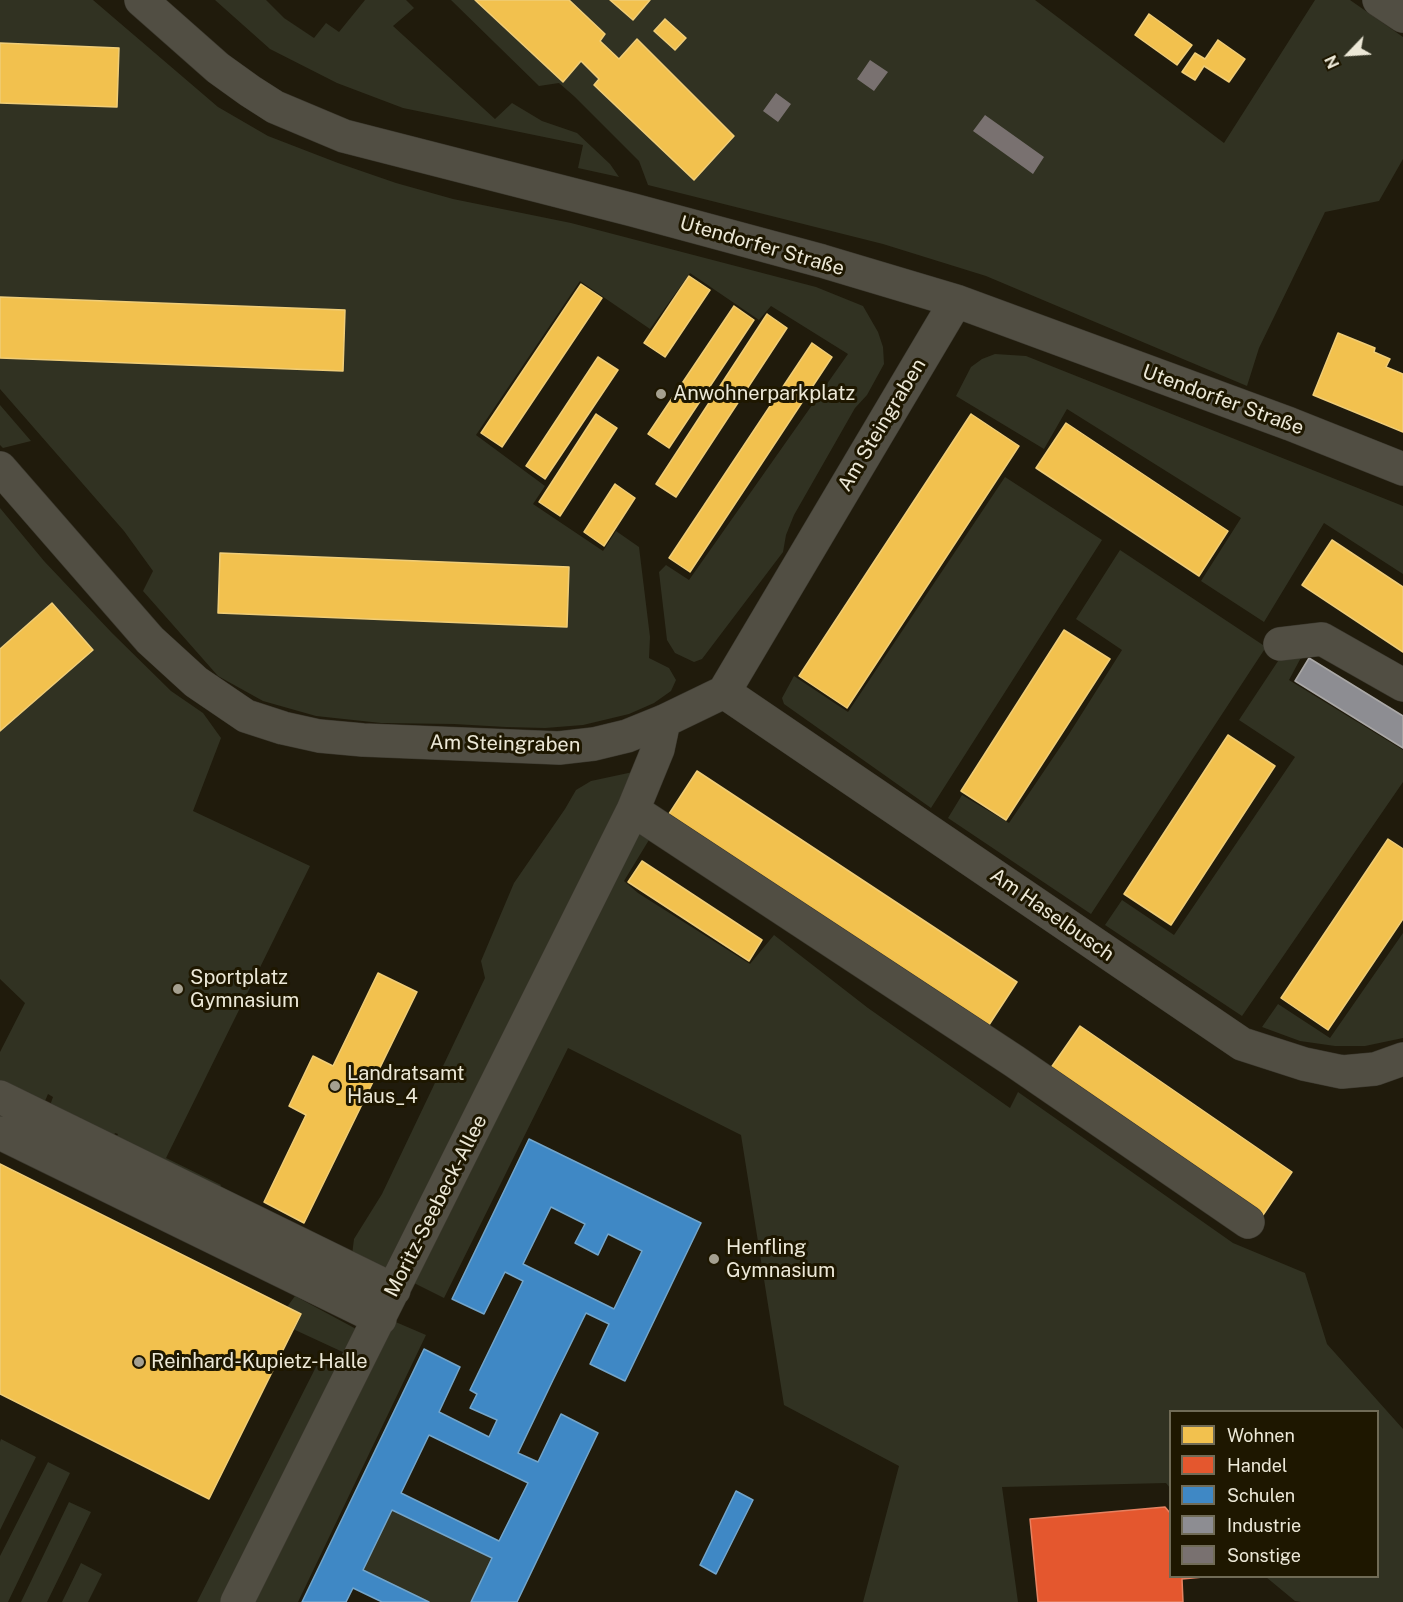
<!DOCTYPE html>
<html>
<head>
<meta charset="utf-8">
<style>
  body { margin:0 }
  #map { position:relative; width:1403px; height:1602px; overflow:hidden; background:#201b0c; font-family:"Public Sans",sans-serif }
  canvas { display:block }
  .legend { position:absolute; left:1169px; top:1410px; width:210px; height:168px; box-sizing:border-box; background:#1e1700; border:2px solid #706b56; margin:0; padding:8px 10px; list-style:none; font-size:18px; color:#ece8d7 }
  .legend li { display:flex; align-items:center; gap:12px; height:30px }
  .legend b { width:30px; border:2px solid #706b56 }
  .north { position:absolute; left:1319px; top:24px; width:60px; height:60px; -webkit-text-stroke:4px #1e1700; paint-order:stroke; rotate:245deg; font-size:16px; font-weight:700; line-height:24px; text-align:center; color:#ece8d7 }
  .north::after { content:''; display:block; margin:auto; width:21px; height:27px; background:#ece8d7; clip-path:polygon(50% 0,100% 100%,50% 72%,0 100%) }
</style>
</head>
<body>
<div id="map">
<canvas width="1403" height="1602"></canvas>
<ul class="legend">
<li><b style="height:16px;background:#f2c14e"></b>Wohnen</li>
<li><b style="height:16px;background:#e4572e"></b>Handel</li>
<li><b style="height:16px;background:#3f88c5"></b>Schulen</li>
<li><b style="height:16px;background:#8d8d92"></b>Industrie</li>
<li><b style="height:16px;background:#797170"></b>Sonstige</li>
</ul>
<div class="north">N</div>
</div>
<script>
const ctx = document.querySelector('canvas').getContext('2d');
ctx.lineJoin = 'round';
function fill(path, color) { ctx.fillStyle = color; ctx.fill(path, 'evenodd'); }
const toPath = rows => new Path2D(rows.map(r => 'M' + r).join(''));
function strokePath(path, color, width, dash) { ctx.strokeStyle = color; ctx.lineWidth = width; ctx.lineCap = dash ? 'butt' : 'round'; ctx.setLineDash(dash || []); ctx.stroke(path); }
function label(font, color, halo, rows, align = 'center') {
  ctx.font = font + ' "Public Sans",sans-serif'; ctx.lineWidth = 6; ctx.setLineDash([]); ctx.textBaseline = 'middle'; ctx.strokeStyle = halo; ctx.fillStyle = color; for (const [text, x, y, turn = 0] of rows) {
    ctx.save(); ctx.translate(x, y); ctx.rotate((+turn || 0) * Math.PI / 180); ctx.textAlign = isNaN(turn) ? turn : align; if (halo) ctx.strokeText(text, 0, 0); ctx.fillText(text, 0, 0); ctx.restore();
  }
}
fill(toPath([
  [0,0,93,0,218,107,268,136,338,163,396,183,453,199,571,223,816,287,863,306,878,332,883,347,884,364,867,395,855,408,794,515,786,535,783,552,702,659,694,662,675,653,667,640,659,572,666,565,689,580,848,354,771,306,759,320,690,273,650,329,580,281,476,435,545,486,533,504,603,551,616,531,639,547,650,637,649,658,669,668,676,680,671,691,654,703,629,714,583,725,545,728,506,727,454,724,381,723,316,716,263,701,218,676,143,591,153,571,124,531,0,389],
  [215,0,266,0,284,18,314,38,326,23,339,32,365,0,406,0,414,8,393,26,495,119,512,103,542,121,577,133,610,164,619,177,578,168,583,145,403,108,337,83,270,49],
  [451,0,1035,0,1224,143,1315,0,1350,0,1403,37,1403,159,1379,201,1325,212,1259,348,1247,386,986,276,883,244,648,185,639,161,575,97,559,83,539,86],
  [995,354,1026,356,1403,506,1403,574,1324,523,1264,622,1201,581,1241,518,1067,409,1044,449,956,396,971,367,982,359],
  [0,405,31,441,3,448,0,445],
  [1005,477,1102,540,931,808,784,704,782,698,794,676,848,712],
  [0,508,44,561,112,633,171,691,203,713,221,738,193,811,310,866,166,1158,221,1185,216,1195,113,1144,118,1134,115,1133,111,1142,48,1111,53,1097,48,1094,42,1108,0,1088,0,1052,25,1003,0,979],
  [1120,550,1266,647,1091,914,948,818,962,795,1009,823,1069,734,1122,650,1076,619],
  [1284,652,1304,652,1289,680,1403,750,1403,782,1242,1016,1105,925,1122,900,1174,935,1295,757,1239,720],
  [633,772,619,806,384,1271,352,1255,354,1239,382,1194,485,978,481,961,514,883,565,809,576,790,591,781],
  [641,829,652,835,624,881,638,893,750,964,774,935,868,1008,1010,1108,1018,1092,1233,1243,1305,1273,1327,1344,1403,1429,1403,1602,1301,1602,1295,1601,1266,1577,1378,1576,1378,1412,1170,1412,1170,1488,1166,1483,1002,1487,1018,1602,863,1602,899,1466,784,1405,741,1135,568,1048,444,1298,412,1282],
  [1403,933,1403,1038,1365,1046,1335,1046,1300,1041,1262,1027,1278,1004,1330,1038],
  [295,1296,358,1330,347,1354,293,1329,301,1314,287,1307],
  [391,1320,426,1335,298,1602,252,1602],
  [320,1359,338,1368,220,1602,197,1602],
  [1,1439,36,1457,0,1530,0,1442],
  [48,1462,70,1473,8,1602,0,1602,0,1556],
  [69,1502,91,1512,47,1602,21,1602],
  [392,1510,492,1558,471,1602,429,1602,363,1570],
  [81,1563,102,1574,88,1602,62,1602]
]), '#313222');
const homes = toPath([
  [475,0,569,0,605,34,600,41,619,59,637,39,734,136,694,180,594,85,599,79,581,61,563,82,475,0],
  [610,0,650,0,633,20,610,0],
  [1149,14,1192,45,1177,65,1135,35,1149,14],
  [665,19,686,38,675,50,654,31,665,19],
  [1218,40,1245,59,1229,82,1204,66,1195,80,1182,72,1195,53,1205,59,1218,40],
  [0,43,119,48,117,107,0,103,0,43],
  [689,276,710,290,665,357,644,343,689,276],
  [581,284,602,298,502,447,481,433,581,284],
  [0,297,345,310,343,371,0,358,0,297],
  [734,306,754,320,669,448,648,434,734,306],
  [767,314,787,328,676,497,656,484,767,314],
  [1338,333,1375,348,1374,352,1390,359,1386,367,1403,374,1403,432,1313,395,1338,333],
  [812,343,832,357,690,572,669,558,812,343],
  [598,357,618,370,545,479,526,466,598,357],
  [596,414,617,428,560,516,539,502,596,414],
  [971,414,1019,446,847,708,799,676,971,414],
  [1066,423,1228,531,1199,576,1036,468,1066,423],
  [615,484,635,498,604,546,584,532,615,484],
  [1332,540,1403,587,1403,652,1302,585,1332,540],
  [220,553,569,567,567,627,218,613,220,553],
  [52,603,93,650,0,731,0,649,52,603],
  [1064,630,1110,659,1006,820,961,791,1064,630],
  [1228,735,1275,766,1171,925,1124,894,1228,735],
  [697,771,1017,982,985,1031,665,820,697,771],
  [1388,839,1403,849,1403,919,1328,1030,1281,998,1388,839],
  [642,861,762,940,749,961,628,882,642,861],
  [378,973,417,992,304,1223,264,1202,306,1115,289,1106,313,1056,333,1066,378,973],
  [1080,1026,1292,1172,1261,1218,1048,1072,1080,1026],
  [0,1164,301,1314,209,1499,0,1394,0,1164]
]);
fill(homes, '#f2c14e');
strokePath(homes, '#f0cd77', 1.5);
const shops = toPath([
  [1165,1507,1170,1513,1170,1576,1214,1576,1182,1579,1183,1602,1038,1602,1030,1519,1165,1507]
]);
fill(shops, '#e4572e');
strokePath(shops, '#e68261', 1.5);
const schools = toPath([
  [529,1139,701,1223,625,1381,590,1364,609,1324,586,1313,553,1380,518,1453,538,1462,561,1414,598,1433,517,1602,471,1602,492,1558,392,1510,363,1570,429,1602,382,1602,353,1588,346,1602,302,1602,424,1349,460,1367,439,1412,489,1437,497,1420,470,1408,477,1394,470,1390,523,1281,505,1272,484,1314,452,1299,529,1139],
  [551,1207,585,1224,575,1243,598,1255,608,1234,642,1251,614,1309,523,1264,551,1207],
  [429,1435,528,1483,499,1541,401,1493,429,1435],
  [736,1491,753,1500,716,1574,700,1565,736,1491]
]);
fill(schools, '#3f88c5');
strokePath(schools, '#73a5ca', 1.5);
const industry = toPath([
  [1309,658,1403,716,1403,748,1295,681,1309,658]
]);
fill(industry, '#8d8d92');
strokePath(industry, '#aaa8a7', 1.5);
fill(toPath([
  [870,60,888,72,874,91,857,79],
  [776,93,791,104,778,122,763,111],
  [985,115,1044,157,1033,174,973,131]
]), '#797170');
const minor = toPath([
  [141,0,218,68,250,91,275,107,344,136,633,210,822,261,956,301,1290,424,1403,469],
  [1379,0,1403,16],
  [0,468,150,640,196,682,246,716,283,728,319,736,363,740,559,748,594,744,627,736,664,721,724,692,956,301],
  [1280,644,1322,639,1403,685],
  [724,692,1242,1044,1304,1064,1342,1072,1375,1069,1403,1059],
  [633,810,1014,1061,1248,1222],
  [0,1097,394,1290],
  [0,1133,380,1319],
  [237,1602,633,810,658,749,664,721]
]);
strokePath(minor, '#3b382e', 34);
strokePath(minor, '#514e43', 33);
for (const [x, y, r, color] of [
  [661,394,6,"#a5a090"],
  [178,989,6,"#a5a090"],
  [335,1086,6,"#a5a090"],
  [714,1259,6,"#a5a090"],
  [139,1362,6,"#a5a090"]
]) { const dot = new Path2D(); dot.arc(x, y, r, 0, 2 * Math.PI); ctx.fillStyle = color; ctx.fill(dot); strokePath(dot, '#1e1700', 2); }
label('20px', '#ece8d7', '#1e1700', [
  ["Utendorfer Straße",762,246,16],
  ["Utendorfer Straße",1223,400,20],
  ["Am Steingraben",882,425,-59],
  ["Am Steingraben",505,744,1],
  ["Am Haselbusch",1052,915,35],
  ["Moritz-Seebeck-Allee",436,1206,-63]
]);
label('20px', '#ece8d7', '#1e1700', [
  ["Anwohnerparkplatz",673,394],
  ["Sportplatz",190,978],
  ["Gymnasium",190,1001],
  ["Landratsamt",347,1074],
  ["Haus_4",347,1097],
  ["Henfling",726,1248],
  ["Gymnasium",726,1271],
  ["Reinhard-Kupietz-Halle",151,1362]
], 'left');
</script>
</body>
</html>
